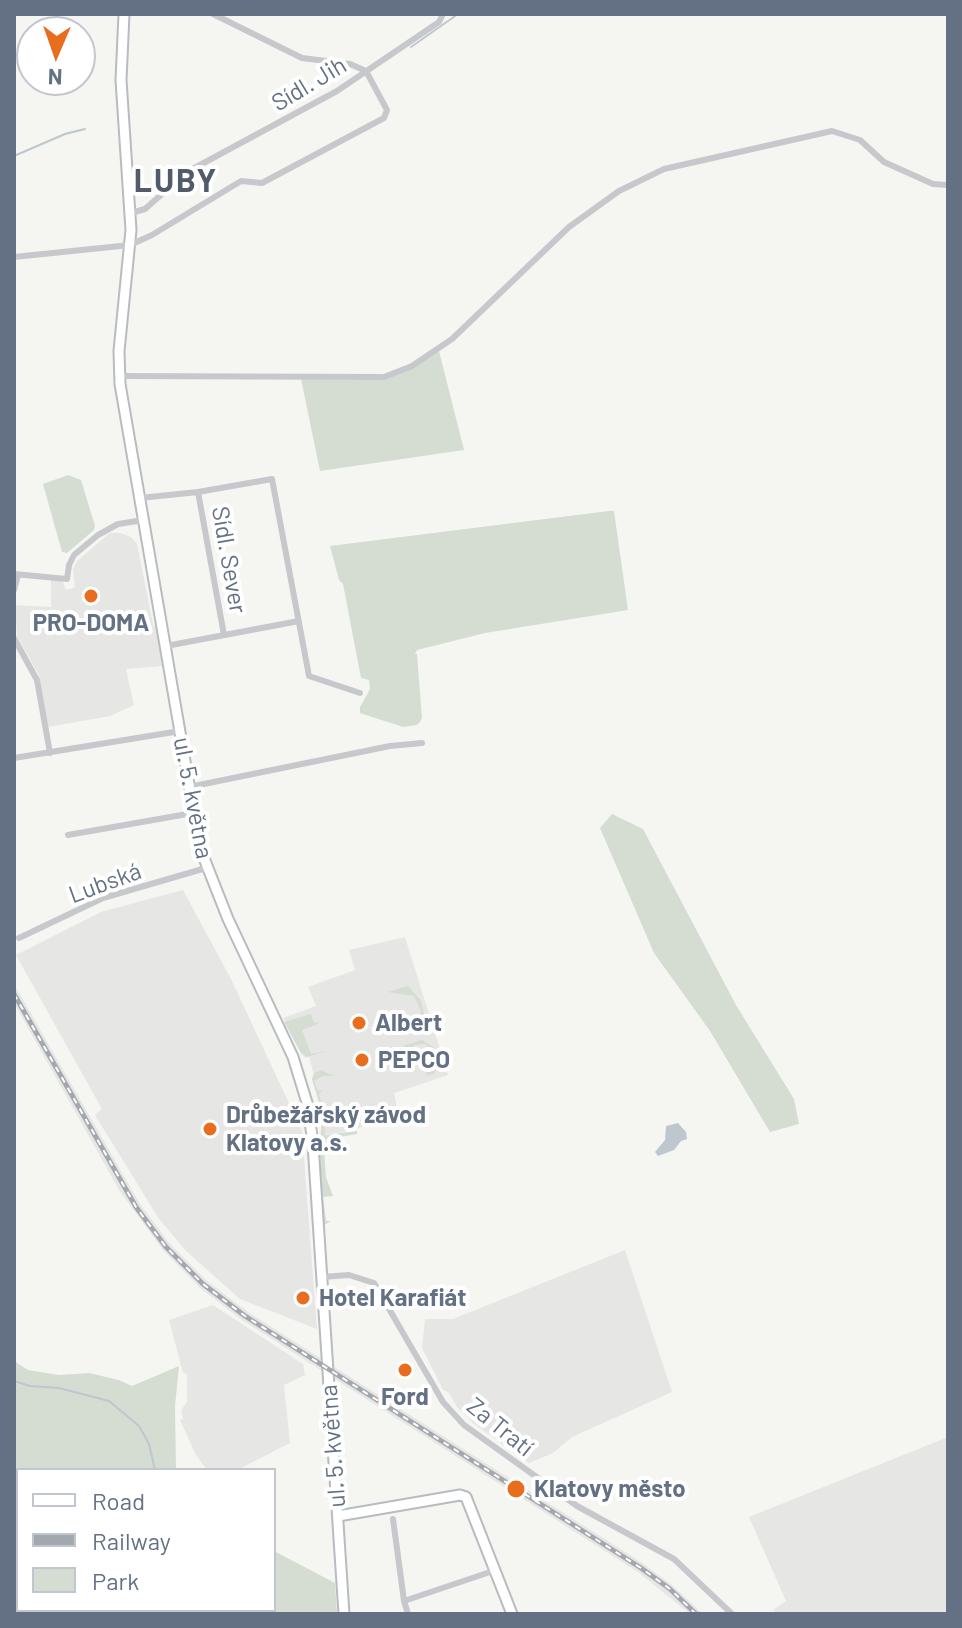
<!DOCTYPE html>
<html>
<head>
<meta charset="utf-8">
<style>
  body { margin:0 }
  #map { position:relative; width:962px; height:1628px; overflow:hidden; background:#f5f6f2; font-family:Barlow,sans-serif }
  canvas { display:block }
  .frame { position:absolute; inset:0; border:16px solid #647184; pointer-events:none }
  .legend { position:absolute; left:16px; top:1468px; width:260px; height:144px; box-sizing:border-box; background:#fff; border:2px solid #c1c6ce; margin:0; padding:10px 14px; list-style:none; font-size:24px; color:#647184 }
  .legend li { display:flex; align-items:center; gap:16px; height:40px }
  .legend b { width:40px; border:2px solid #c1c6ce }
  .north { position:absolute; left:16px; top:16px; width:80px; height:80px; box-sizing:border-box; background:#fff; border:2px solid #c1c6ce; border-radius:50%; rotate:182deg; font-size:22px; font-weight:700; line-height:32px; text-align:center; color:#647184 }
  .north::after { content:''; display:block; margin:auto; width:28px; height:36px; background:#e96d1f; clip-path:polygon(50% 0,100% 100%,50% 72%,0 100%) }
</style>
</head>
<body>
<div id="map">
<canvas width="962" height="1628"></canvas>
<div class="frame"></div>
<ul class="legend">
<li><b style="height:10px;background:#fff"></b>Road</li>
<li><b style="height:10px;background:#a3a8af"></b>Railway</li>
<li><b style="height:22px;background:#d5ddd3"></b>Park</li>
</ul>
<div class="north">N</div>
</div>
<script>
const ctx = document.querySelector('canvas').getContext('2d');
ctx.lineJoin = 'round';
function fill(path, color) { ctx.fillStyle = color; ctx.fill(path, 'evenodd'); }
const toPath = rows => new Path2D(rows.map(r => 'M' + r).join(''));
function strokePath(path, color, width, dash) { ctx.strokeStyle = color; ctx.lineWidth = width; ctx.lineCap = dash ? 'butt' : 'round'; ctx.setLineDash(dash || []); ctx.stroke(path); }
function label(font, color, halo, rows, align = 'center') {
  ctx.font = font + ' Barlow,sans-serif'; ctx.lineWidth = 8; ctx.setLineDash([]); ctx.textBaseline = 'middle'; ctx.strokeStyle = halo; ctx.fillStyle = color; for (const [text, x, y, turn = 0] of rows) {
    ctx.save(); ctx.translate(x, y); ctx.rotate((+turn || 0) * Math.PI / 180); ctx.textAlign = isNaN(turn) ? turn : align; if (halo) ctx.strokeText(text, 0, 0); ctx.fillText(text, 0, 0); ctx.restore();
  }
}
fill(toPath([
  [110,533,120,533,131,537,137,544,153,624,158,633,162,666,126,669,134,705,110,716,48,727,39,675,17,636,15,605,51,607,51,580,62,580,66,590,75,587,73,569,77,561],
  [183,890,231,979,302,1131,317,1329,240,1299,186,1251,159,1219,95,1115,102,1109,16,955,101,912],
  [405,937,448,1075,394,1093,399,1116,345,1132,320,1135,323,1115,312,1079,314,1075,309,1057,305,1058,301,1053,283,1018,316,1006,308,987,355,970,349,950],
  [14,984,140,1204,170,1244,207,1281,248,1312,644,1564,673,1586,703,1614,690,1614,638,1572,242,1320,200,1288,163,1250,119,1190,14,1003],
  [625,1250,672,1392,572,1437,553,1453,529,1463,474,1424,457,1407,449,1393,443,1390,422,1348,425,1319,453,1319],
  [213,1305,303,1364,305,1375,284,1385,290,1443,237,1470,207,1470,196,1455,180,1420,183,1419,181,1410,187,1402,187,1374,183,1373,169,1320],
  [948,1437,948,1614,777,1614,773,1610,786,1601,749,1517]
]), '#e6e6e5');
fill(toPath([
  [439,351,464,450,320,471,301,379,353,380,388,377],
  [68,475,81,480,95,526,94,530,67,553,62,552,43,484],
  [609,511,614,511,628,610,485,633,417,650,415,654,417,654,422,718,420,722,417,725,403,727,360,713,360,707,370,689,369,680,361,678,343,584,339,580,330,546],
  [612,814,643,829,736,1005,794,1099,799,1124,770,1132,710,1031,654,953,600,828],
  [408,986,421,1001,428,1031,420,1031,415,1025,421,1011,414,996,388,992],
  [311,1014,314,1023,318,1022,318,1024,302,1030,311,1054,327,1051,307,1057,301,1053,284,1022],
  [422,1040,433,1047,438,1065,435,1073,427,1076,426,1071,435,1066,426,1044,415,1045,404,1052,402,1050,405,1045],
  [321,1070,334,1076,323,1076,314,1081,318,1091,323,1090,319,1094,322,1105,327,1104,330,1113,323,1115,312,1079,314,1073],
  [324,1117,325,1135,357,1131,357,1134,339,1137,336,1144,324,1150,326,1177,333,1196,323,1197,326,1221,331,1221,324,1225,320,1154,322,1118],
  [14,1361,28,1370,59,1375,89,1373,119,1380,132,1386,179,1366,175,1406,176,1470,18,1470,18,1607,14,1603],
  [274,1551,335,1583,337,1614,26,1614,22,1610,274,1610]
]), '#d5ddd3');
fill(toPath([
  [678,1123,686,1132,687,1139,681,1141,674,1150,658,1156,655,1152,665,1140,666,1126]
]), '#bec7ce');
strokePath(toPath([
  [411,47,458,14],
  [14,156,65,134,85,129],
  [14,1381,30,1386,59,1388,109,1401,139,1426,149,1444,155,1470],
  [254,1610,256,1614]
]), '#bec7ce', 2);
const secondary = toPath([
  [124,14,121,80,131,230,119,351,120,384,200,848,228,919,293,1057,308,1106,313,1144,344,1614],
  [338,1516,460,1495,466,1497,512,1614]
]);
const primary = toPath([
  [14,1611,17,1614]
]);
strokePath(secondary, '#b8bbc0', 13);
strokePath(primary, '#b6b9be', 14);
strokePath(toPath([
  [213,14,302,58,350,64,366,71],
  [131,213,145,209,187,172,337,91,439,22,443,14],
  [14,257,130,245,152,235,241,181,262,183,384,118,387,110,366,71],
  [119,376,384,377,412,366,452,339,569,227,619,191,664,169,832,131,860,140,884,162,933,184,948,185],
  [198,492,224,635],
  [140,498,198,492,272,479,309,676,360,693],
  [14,574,67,579,69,565,74,555,98,535,118,524,144,520],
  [14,590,18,575],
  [14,638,37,680,50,753],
  [166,646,299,621],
  [14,758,180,731],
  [189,787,390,746,422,743],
  [68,835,193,813],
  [19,938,103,898,206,868],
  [321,1277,349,1275,374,1283,443,1402,464,1425,577,1506,674,1559,732,1614],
  [393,1519,404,1601],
  [408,1614,404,1601,496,1570]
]), '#c6c8cc', 6);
strokePath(secondary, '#fff', 9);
strokePath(primary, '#fff', 10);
const rail = toPath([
  [14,994,136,1207,166,1247,203,1284,245,1316,641,1568,670,1589,696,1614]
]);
strokePath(rail, '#a3a8af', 5);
strokePath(rail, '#fff', 2, [6]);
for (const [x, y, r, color] of [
  [91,596,8,"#e96d1f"],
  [359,1023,8,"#e96d1f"],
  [362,1060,8,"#e96d1f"],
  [210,1129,8,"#e96d1f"],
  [303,1298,8,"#e96d1f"],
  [405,1370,8,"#e96d1f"],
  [516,1489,10,"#e96d1f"]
]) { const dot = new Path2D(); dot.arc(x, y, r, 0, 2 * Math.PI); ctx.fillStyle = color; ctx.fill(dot); strokePath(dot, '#fff', 3); }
label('24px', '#647184', '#fff', [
  ["Sídl. Jih",309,84,-31],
  ["Sídl. Sever",229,560,80],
  ["ul. 5. května",193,798,79],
  ["Lubská",105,883,-20],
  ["Za Tratí",500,1427,39],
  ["ul. 5. května",333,1446,-94]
]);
label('bold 24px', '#647184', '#fff', [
  ["PRO-DOMA",91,623,"center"],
  ["Albert",375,1023],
  ["PEPCO",378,1060],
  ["Drůbežářský závod",226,1115],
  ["Klatovy a.s.",226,1143],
  ["Hotel Karafiát",319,1298],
  ["Ford",405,1397,"center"],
  ["Klatovy město",534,1489]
], 'left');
ctx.letterSpacing = '2px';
label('bold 32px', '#525b69', '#fff', [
  ["LUBY",176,181]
]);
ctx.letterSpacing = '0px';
</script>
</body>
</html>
